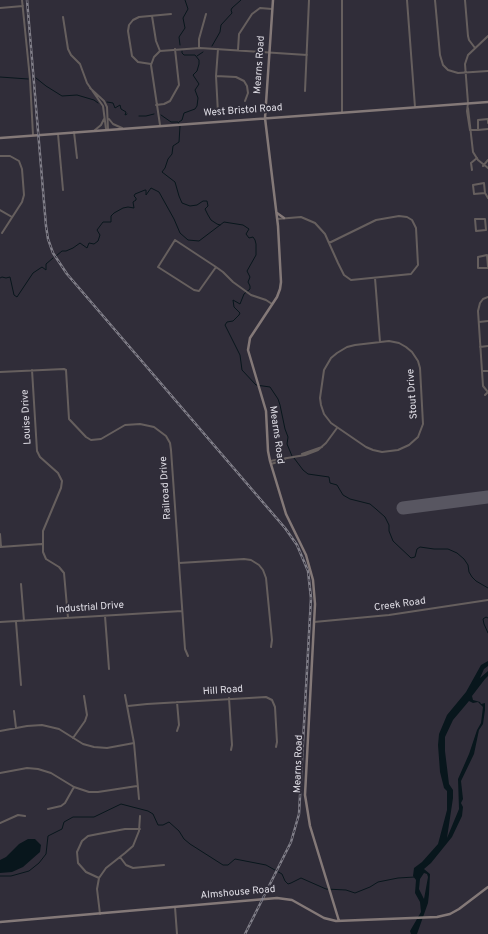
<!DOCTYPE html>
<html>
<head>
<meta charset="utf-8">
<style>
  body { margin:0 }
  canvas { display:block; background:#302d39 }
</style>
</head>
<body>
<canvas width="488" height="934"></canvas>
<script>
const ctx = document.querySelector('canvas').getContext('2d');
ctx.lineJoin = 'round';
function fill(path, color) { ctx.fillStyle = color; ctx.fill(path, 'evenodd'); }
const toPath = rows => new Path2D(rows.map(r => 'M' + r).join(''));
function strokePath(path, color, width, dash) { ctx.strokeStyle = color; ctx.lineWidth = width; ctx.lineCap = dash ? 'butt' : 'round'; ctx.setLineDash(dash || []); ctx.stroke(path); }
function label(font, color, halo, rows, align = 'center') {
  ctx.font = font + ' Overpass,sans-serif'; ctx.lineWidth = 4; ctx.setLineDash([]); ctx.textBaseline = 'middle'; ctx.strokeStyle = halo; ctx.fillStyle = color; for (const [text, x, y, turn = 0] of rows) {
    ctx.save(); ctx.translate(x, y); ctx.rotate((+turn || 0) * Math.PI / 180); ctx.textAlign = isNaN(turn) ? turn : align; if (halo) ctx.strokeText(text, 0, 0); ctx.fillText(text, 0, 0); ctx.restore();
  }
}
fill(toPath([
  [488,661,488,666,484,669,480,678,488,671,488,676,485,679,472,696,473,700,480,702,481,704,485,703,485,710,483,724,479,730,474,754,461,781,463,799,461,803,463,807,462,816,452,837,431,863,424,869,430,874,429,894,428,903,417,934,411,934,410,931,421,912,420,902,415,893,416,880,413,876,414,868,422,862,438,844,447,810,447,791,444,788,440,772,438,745,439,734,447,715,466,692,481,665],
  [469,701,473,703,478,702,483,707,481,723,477,730,469,754,458,779,459,809,447,838,453,798,453,790,449,784,445,751,445,737,453,720],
  [424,873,427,874,428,877,424,899,419,889,420,879],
  [28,839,35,839,41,845,40,852,23,867,12,872,0,873,0,860,6,857,19,844]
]), '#08161c');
strokePath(toPath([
  [180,45,179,37,185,28,183,18,188,9,185,0],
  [212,46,220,32,221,25,232,13,231,10,232,8,241,0],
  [197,56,203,52],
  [0,77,28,79],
  [36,78,46,86,62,96,77,95,94,100,98,103],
  [107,102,113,103,115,108,120,105,121,109,126,112,125,115,127,114],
  [161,115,171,122,178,122,180,126,179,142,173,146,172,154,168,159,165,168,162,172,175,182,179,196,182,203,190,206,197,205,203,201,207,201,208,206,205,209,208,215,211,220,217,224,220,225],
  [139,116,146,116,154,114],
  [179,122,182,120,184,113,195,109,197,106,198,98,195,90,199,84,193,75,197,71,199,64,199,60,195,55,184,55,182,53,182,51],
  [56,256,62,251,66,251,73,248,80,243,87,248,89,243,94,244,98,241,100,235,97,230,103,222,111,222,111,216,114,213,123,208,128,207,134,208,133,202,136,200,136,198,134,196,135,194,145,190,146,190,146,195,151,188,159,192,174,219,180,233,188,240,199,241,224,222,243,225,249,229,246,234,249,238,253,237,255,240,256,244,256,255,247,271,250,277,248,282,250,286,250,289,244,294,240,304,233,300,234,307,240,313,239,315,233,321,227,322,225,325,240,355,242,370,256,385,270,387,278,399,280,405,285,429,288,437,287,444,292,456],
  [0,278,2,277,6,278,10,277,14,295,17,297,33,273,42,267,46,270,46,264,53,258],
  [294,458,303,470,308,474,329,477,330,483,337,485,343,495,350,499,370,504,376,509,385,517,389,525,389,531,393,541,411,558,415,557,417,549,420,547,434,549,448,549,457,553,464,559,468,565,469,572,472,577,476,581,488,588],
  [488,618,486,617,483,619,484,624,488,633],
  [0,876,11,876,29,871,39,863,46,854,48,836,62,829,64,822,73,817,94,817,121,804,148,811,153,814,158,825,163,825,169,822,179,831,184,839,190,844,223,865,228,865,235,859,266,865,282,874,285,881,288,884,291,883,301,878,326,889,346,890,355,893,370,887,378,882,398,878,415,877]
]), '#08161c', 1);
strokePath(toPath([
  [403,508,488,497]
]), '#585661', 13);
strokePath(toPath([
  [22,0,30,79,33,135],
  [342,0,342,112],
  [407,0,415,107],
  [435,0,440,55,443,65,448,70,458,73,488,71],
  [465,0,468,36,469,40,475,48],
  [0,8,23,6],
  [152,16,156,41,160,51],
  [63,17,68,49,71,55,80,64,87,83,103,106,106,129],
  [199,48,199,39,206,14],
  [218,49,216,76,218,113],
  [238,50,239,34,252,14,260,8,272,9],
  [151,64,138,62,132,56,128,31,129,25,133,20,139,17,171,14],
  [216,76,236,77,244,81,247,86,248,93,245,101],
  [90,88,104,101,107,107,108,129],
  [305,91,309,0],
  [156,105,164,104,170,101,179,85,175,49],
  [468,108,473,152,478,160,488,168],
  [109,119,113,124,122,128],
  [488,123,488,119,478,120,478,130,488,129],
  [160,125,151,65,154,57,160,51,200,48,307,55],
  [95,130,101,125,104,119],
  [470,130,467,111,468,103,465,64,468,55,488,36],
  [470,130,478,130],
  [74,132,77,158],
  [58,134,63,190],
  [0,156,10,156,19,161,22,169,24,195,22,202,2,233],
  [483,166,488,160],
  [472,170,471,163,477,158],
  [484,183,485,193,474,194,473,185,484,183],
  [485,193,488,198],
  [0,210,12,217],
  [277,219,301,217,315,223,325,234,329,243,338,263,344,275,351,280,411,274,418,265,416,228,412,220,407,217,399,216,376,220,329,243],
  [475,219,485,219,486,230,476,231,475,219],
  [175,240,216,267,199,291,194,290,158,267,175,240],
  [216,267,223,272,233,282,251,295,266,300,272,304],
  [488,267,487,255,478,257,478,268,488,268],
  [375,278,380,342],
  [488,297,483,299,480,303,478,311,483,386,488,392],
  [479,322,488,321],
  [389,341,399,343,406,347,412,352,418,361,420,368,423,424,418,437,409,445,398,450,382,452,373,450,366,447,331,423,324,414,321,405,320,398,324,370,331,358,337,353,347,347,355,345,389,341],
  [480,347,488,346],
  [32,370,37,451,40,457,58,473,62,481,61,488,43,531,43,552,46,559,59,567,64,573,68,618],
  [482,371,488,371],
  [0,372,64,369,66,370,69,419,86,437,91,440,101,439,125,425,140,424,154,427,166,436,170,443,171,450,185,649,188,656],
  [485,395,488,392],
  [302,454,322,447],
  [270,461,305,455,318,450,326,443,337,428],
  [271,464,284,460,286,458],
  [0,534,1,547],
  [0,547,42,544],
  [179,563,244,559,251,560,259,565,263,570,266,578,272,640,271,647],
  [21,584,24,621],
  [105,616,109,669],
  [0,622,182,611],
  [16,622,21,685],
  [314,622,389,615,488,600],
  [125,695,134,743,139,799],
  [229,698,232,745,231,750],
  [177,702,179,725,177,731],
  [128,706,147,704,266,697,272,700,275,707,277,742,276,747],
  [14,711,16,728],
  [0,731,27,726,42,725,59,729,83,744,94,747,107,748,134,743],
  [73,738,85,721,87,715,84,696],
  [0,773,27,768,38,769,51,773,74,787,89,792,98,792,137,786],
  [48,809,61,806,65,803,74,787],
  [0,823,18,815,25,816],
  [120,857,126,865,133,868,164,865],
  [99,878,86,872,78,863,77,852,82,841,88,836,98,834,125,829,140,829],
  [175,907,177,934],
  [100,914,97,889,99,878,106,868,125,853,133,846,139,831,140,816]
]), '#665f5e', 2);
strokePath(toPath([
  [273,0,265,118,278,226,281,282,280,289,277,297,250,338,248,350,266,411,268,451,270,461,286,514,306,555,313,580,315,604,305,795,310,826,339,921],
  [0,138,488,102],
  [277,213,284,218],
  [0,922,277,898,292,900,324,918,336,921,437,917,450,914,459,909,488,887]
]), '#847978', 2.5);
const rail = toPath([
  [27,0,46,226,48,239,53,253,67,274,285,528,297,545,308,571,311,598,299,814,291,842,245,934]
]);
strokePath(rail, '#817f89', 2.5);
strokePath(rail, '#302d39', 1, [3]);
label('10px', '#e1dfe7', '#302d39', [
  ["Mearns Road",260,65,-86],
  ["West Bristol Road",243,111,-4],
  ["Stout Drive",413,394,-94],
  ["Louise Drive",27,417,-93],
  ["Mearns Road",276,435,82],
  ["Railroad Drive",166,488,-94],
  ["Creek Road",400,605,-8],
  ["Industrial Drive",90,608,-4],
  ["Hill Road",223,691,-4],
  ["Mearns Road",299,764,-88],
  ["Almshouse Road",238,893,-5]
]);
</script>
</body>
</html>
